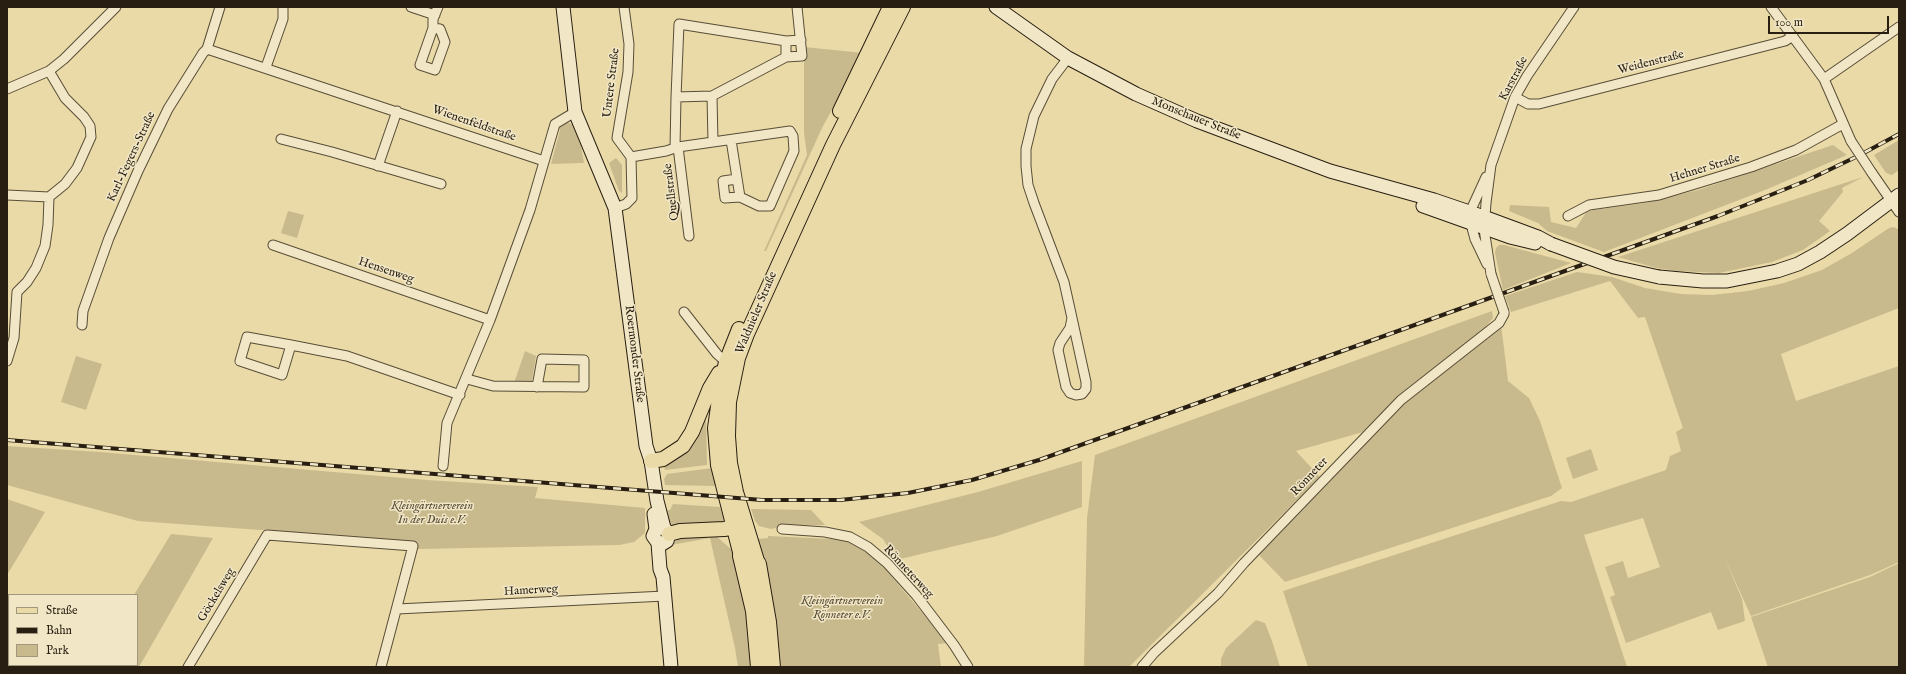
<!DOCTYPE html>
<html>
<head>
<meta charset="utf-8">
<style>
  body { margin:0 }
  #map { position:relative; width:1906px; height:674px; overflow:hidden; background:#eadaa7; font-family:"IM FELL English",serif }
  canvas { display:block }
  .frame { position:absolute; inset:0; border:8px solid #281e12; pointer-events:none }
  .legend { position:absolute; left:8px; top:594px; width:130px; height:72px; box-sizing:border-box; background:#f1e7c6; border:1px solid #a1977e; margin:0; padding:5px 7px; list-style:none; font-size:12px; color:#281e12 }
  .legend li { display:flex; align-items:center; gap:8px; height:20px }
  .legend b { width:20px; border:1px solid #a1977e }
  .scale { position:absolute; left:1768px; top:16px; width:121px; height:18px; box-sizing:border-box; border:2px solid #281e12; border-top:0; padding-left:5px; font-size:12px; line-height:14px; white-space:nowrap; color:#281e12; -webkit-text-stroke:3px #f1e7c6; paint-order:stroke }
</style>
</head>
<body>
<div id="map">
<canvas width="1906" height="674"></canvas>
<div class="frame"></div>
<ul class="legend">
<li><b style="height:5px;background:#eadaa7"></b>Straße</li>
<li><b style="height:5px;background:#281e12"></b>Bahn</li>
<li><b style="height:11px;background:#c9ba8e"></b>Park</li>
</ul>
<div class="scale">100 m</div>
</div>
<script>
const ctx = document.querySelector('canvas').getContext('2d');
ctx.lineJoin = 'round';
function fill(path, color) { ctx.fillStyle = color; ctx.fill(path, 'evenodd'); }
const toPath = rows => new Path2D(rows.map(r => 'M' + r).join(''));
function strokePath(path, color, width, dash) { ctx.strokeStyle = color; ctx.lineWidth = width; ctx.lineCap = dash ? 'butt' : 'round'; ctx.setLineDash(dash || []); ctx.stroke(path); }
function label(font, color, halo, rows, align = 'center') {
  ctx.font = font + ' "IM FELL English",serif'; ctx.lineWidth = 3; ctx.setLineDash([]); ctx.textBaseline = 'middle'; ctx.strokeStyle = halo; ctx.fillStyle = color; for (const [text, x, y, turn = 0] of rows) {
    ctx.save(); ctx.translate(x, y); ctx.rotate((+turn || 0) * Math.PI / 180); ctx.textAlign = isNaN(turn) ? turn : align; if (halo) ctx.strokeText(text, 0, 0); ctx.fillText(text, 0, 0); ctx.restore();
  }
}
fill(toPath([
  [804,47,863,53,822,128,766,251,764,251,807,155,804,133],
  [566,122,572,124,581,146,584,163,551,164,560,130,559,129,560,126],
  [1899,140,1899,170,1892,175,1886,173,1874,155],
  [1833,145,1847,155,1765,190,1604,252,1547,231,1538,223,1509,211,1510,205,1549,207,1551,222,1576,228,1587,211,1644,203,1698,190],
  [616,158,622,165,622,193,619,191,609,163],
  [1863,177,1842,188,1843,192,1819,221,1830,231,1803,250,1772,262,1719,273,1677,271,1656,268,1618,257],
  [288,211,304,215,297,238,281,233],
  [1894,227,1899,230,1899,308,1781,354,1796,401,1899,366,1899,562,1870,575,1751,616,1725,559,1742,599,1745,621,1718,630,1711,612,1626,643,1610,597,1615,595,1605,567,1623,561,1628,578,1660,567,1643,518,1584,535,1627,667,1308,667,1283,591,1561,501,1571,502,1666,470,1670,456,1681,451,1676,432,1683,428,1645,317,1638,318,1610,281,1511,312,1505,296,1577,272,1612,277,1645,288,1681,294,1712,295,1748,291,1784,283,1822,270,1852,253,1889,228],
  [1499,245,1504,245,1571,263,1503,290,1495,253,1496,248],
  [1492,311,1493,318,1483,330,1400,394,1363,432,1296,451,1320,477,1129,667,1084,667,1087,518,1095,455],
  [1501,324,1508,381,1529,398,1540,421,1562,488,1551,496,1285,582,1257,553,1414,393],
  [525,351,536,356,532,380,531,382,514,383],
  [76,356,102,364,86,410,61,402],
  [704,417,706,420,707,465,665,470,663,463],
  [7,446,100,452,427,480,538,487,535,498,645,508,645,533,634,542,619,545,418,549,410,541,138,521,7,485],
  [1591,449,1598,470,1573,479,1566,458],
  [1082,461,1082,507,997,536,896,560,883,539,859,522,978,492],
  [712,468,716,486,665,485,664,479,667,474],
  [7,499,45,512,7,575],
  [673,504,720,507,726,526,672,530,668,520,667,510,670,510],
  [751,509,811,510,825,525,784,526,771,529,759,526,755,521],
  [171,534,213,538,139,667,58,667,60,665,137,665,137,595,134,595],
  [716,536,731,549,738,560,757,667,738,667,735,648,710,538,671,545,681,537],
  [768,536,833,539,852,543,874,556,948,643,938,644,941,667,776,667,757,539,768,538],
  [1899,563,1899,667,1768,667,1751,617,1870,577],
  [1256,620,1265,623,1272,641,1280,667,1221,667,1221,659,1226,648]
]), '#c9ba8e');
const street = toPath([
  [411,7,435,15],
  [1771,7,1824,79,1851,141],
  [433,28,440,29,445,42,435,70,420,65,433,28,433,19,438,7],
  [786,41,786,57,802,56,797,7],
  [207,49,544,161],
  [1068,58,1052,79,1034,116,1026,149,1026,166,1028,185,1034,203,1064,282,1072,318,1086,382,1086,389,1082,394,1076,395,1070,393,1066,387,1058,350,1060,343,1070,328,1072,318],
  [266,67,283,19,283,7],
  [1824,79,1899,27],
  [7,89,49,71,64,59,116,7],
  [712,96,786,57],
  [676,97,679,24,786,41,801,40],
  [1515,97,1528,104,1539,104,1785,41,1793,36],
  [281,139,332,152,441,184],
  [678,147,689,236],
  [675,148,676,97,712,96,713,142],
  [631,157,666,151,678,147,790,131,793,136,794,151,770,206,759,206,740,197,731,140],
  [378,166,397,111],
  [1872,173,1899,212],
  [1486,177,1470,212,1471,224,1475,239,1487,264],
  [737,179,723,181,725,198,740,197],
  [7,195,49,197,65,184,77,168,91,137,90,126,84,117,65,98,49,71],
  [615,208,626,204,632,198,631,157,617,138,628,72,629,44,624,7],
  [1568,216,1589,205,1659,195,1751,167,1796,150,1843,124],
  [273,245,490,320],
  [1491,274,1484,229,1486,203,1491,165,1515,97,1527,76,1574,7],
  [684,312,717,354,726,362],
  [82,325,83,311,109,238,138,171,168,109,203,53,207,49,220,7],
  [291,345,282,375,240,361,247,337,291,345,347,356,460,395],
  [7,361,14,338,17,292,27,282,36,268,45,246,48,225,49,197],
  [467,379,493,386,584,387,584,360,542,359,537,387],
  [443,466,447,423,490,320,530,210,555,124,575,112],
  [782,529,825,532,850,537,868,547,887,563,916,595,954,645,968,667],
  [397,609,665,596],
  [188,667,267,535,413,546,381,667],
  [1142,667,1154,653,1218,593,1244,563,1401,400,1499,323,1504,314,1504,312]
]);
const secondary = toPath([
  [563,7,575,112,615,208,646,446,651,461,657,501,664,528,669,534,667,541,662,544,658,543],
  [996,7,1068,58,1136,94,1197,121,1330,171,1434,200,1484,217,1538,237,1551,244],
  [1423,206,1510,237,1535,243],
  [1659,277,1703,281,1727,281,1777,271,1798,264,1820,252,1847,234,1899,195],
  [654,514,656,529,653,536,658,543,660,569,663,577,671,667]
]);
const primary = toPath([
  [840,111,890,7],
  [739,329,726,362,721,385,715,428,718,465,741,556],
  [651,461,663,459,683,446,692,432,710,388,719,373],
  [669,534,680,531,724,529,742,526],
  [758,564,736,492,730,463,728,436,729,402,738,358,747,334,833,145,903,7]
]);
const highway = toPath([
  [741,556,754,611,759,667],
  [758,564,768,622,772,667]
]);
strokePath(street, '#584d37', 11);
strokePath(secondary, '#281e12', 15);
strokePath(primary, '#281e12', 16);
strokePath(highway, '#281e12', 18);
strokePath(street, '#f1e7c6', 9);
strokePath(secondary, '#f1e7c6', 13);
strokePath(primary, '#eadaa7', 14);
strokePath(highway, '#eadaa7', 16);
const rail = toPath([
  [7,440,762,500,840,500,908,493,972,480,1039,460,1718,216,1808,180,1860,155,1899,134]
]);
strokePath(rail, '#281e12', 4);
strokePath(rail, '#f1e7c6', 2.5, [8]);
const streetBridge = toPath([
  [1851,141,1872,173],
  [1491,274,1504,312]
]);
const secondaryBridge = toPath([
  [1551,244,1614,267,1659,277]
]);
strokePath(streetBridge, '#584d37', 11, []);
strokePath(secondaryBridge, '#281e12', 15, []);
strokePath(streetBridge, '#f1e7c6', 9);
strokePath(secondaryBridge, '#f1e7c6', 13);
label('12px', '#281e12', '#f1e7c6', [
  ["Weidenstraße",1651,63,-14],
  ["Karstraße",1514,79,-62],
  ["Untere Straße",612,83,-83],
  ["Monschauer Straße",1196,119,22],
  ["Wienenfeldstraße",474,124,19],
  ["Karl-Fegers-Straße",132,157,-65],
  ["Hehner Straße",1705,169,-17],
  ["Quellstraße",672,192,-97],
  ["Hensenweg",386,271,19],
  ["Waldnieler Straße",757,313,-67],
  ["Roermonder Straße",634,354,83],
  ["Rönneter",1310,477,-47],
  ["Rönneterweg",908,572,47],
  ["Hamerweg",531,591,-3],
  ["Göckelsweg",217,595,-59]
]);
label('italic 12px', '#584d37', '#f1e7c6', [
  ["Kleingärtnerverein",432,507],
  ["In der Duis e.V.",432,521],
  ["Kleingärtnerverein",842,602],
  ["Rönneter e.V.",842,616]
]);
</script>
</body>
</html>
